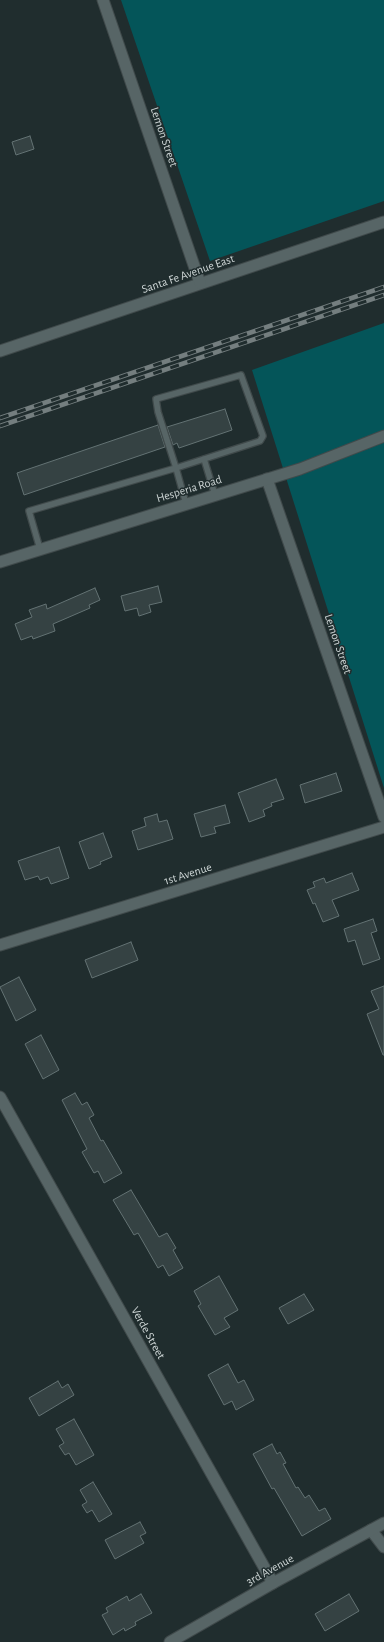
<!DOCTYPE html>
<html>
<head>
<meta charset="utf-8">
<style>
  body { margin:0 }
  canvas { display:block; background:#202d2e }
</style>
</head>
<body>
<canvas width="384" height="1642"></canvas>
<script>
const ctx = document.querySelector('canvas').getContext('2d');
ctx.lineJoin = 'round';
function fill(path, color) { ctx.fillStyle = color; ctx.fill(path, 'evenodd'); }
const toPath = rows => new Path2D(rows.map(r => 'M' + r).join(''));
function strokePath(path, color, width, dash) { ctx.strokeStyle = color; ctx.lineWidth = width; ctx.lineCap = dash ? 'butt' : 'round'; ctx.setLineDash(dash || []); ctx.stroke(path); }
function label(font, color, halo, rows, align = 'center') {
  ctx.font = font + ' "Alegreya Sans",sans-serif'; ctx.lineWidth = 3; ctx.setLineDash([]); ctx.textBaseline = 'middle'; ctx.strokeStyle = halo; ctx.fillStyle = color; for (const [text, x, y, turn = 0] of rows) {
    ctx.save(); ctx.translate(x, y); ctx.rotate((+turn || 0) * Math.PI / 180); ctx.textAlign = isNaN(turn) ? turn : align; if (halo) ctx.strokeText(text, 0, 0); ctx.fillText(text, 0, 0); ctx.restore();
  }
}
fill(toPath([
  [121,0,384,0,384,201,210,261],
  [384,323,384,788,252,370]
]), '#045559');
const building = toPath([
  [30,136,34,149,16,155,12,142,30,136],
  [225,409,232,430,179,448,177,443,173,445,167,427,225,409],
  [158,425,165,447,24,495,17,473,158,425],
  [158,586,162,602,149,605,151,612,139,616,137,608,125,611,121,596,158,586],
  [95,588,100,600,89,605,90,608,53,624,55,631,33,639,32,636,21,640,15,624,32,617,29,610,46,604,47,609,95,588],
  [336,773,342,791,305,803,300,785,336,773],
  [276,779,284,799,271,803,272,806,263,810,265,816,249,822,238,793,276,779],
  [225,805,230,823,214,827,216,833,201,837,194,814,225,805],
  [157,814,159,822,167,820,173,839,138,850,132,831,146,826,144,818,157,814],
  [103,833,112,857,100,862,101,864,89,869,79,842,103,833],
  [59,847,69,878,51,884,48,877,40,880,38,876,25,880,18,861,59,847],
  [352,873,359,890,332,900,339,916,323,922,315,903,313,904,307,890,315,887,313,882,324,878,326,883,352,873],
  [373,919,377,931,371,933,380,959,363,965,355,940,348,942,344,929,373,919],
  [131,942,138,960,92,978,85,960,131,942],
  [19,977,36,1010,16,1021,0,987,19,977],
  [384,986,384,1055,383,1055,367,1014,379,1009,371,991,384,986],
  [41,1035,59,1070,43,1079,25,1044,41,1035],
  [75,1093,82,1105,87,1102,94,1115,89,1118,101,1141,103,1140,122,1173,104,1183,98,1171,94,1173,82,1152,87,1149,62,1100,75,1093],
  [131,1190,159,1237,167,1233,176,1248,173,1250,183,1268,169,1276,163,1265,158,1268,138,1233,134,1235,113,1200,131,1190],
  [219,1276,238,1310,224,1318,230,1327,215,1335,198,1306,201,1304,194,1291,219,1276],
  [304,1294,314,1310,288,1324,279,1308,304,1294],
  [228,1364,238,1383,244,1380,254,1400,236,1410,232,1401,224,1405,208,1375,228,1364],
  [58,1381,62,1388,68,1384,74,1395,39,1416,29,1398,58,1381],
  [74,1419,94,1455,76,1465,69,1453,65,1455,59,1446,64,1443,56,1429,74,1419],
  [272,1444,277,1454,280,1452,286,1463,283,1464,296,1488,298,1487,305,1498,309,1495,319,1511,325,1508,331,1519,302,1536,274,1488,272,1489,253,1454,272,1444],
  [93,1482,112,1514,99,1522,92,1510,87,1513,82,1505,87,1502,80,1490,93,1482],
  [140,1522,146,1533,140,1536,144,1543,115,1559,105,1540,140,1522],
  [141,1594,152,1613,135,1622,136,1625,125,1631,124,1628,113,1635,102,1615,108,1612,106,1608,127,1596,129,1601,141,1594],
  [349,1594,359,1611,325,1631,315,1614,349,1594]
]);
fill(building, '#354243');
strokePath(building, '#637273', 1);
const service = toPath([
  [241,375,263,436,260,441,176,468,158,412,156,399,241,375],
  [204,459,215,495],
  [40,549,29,511,176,468,186,504]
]);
const minor = toPath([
  [0,351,384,222],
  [267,479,384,817],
  [0,945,384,827],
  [0,1097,273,1583],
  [371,1530,384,1547]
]);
const tertiary = toPath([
  [103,0,200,283],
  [170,1642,273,1583,384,1523]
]);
const secondary = toPath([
  [0,562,300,469,384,436]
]);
strokePath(service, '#404a4b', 8);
strokePath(minor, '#404a4b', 13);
strokePath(tertiary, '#404a4b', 13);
strokePath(secondary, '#404a4b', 13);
strokePath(service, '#576566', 5.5);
strokePath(minor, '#576566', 11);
strokePath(tertiary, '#576566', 11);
strokePath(secondary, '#576566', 11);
const rail = toPath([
  [0,418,384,287],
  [0,426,384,295]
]);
strokePath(rail, '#747e7f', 4.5);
strokePath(rail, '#202d2e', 3, [9]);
label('12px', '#ccd4d4', '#202d2e', [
  ["Lemon Street",164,137,71],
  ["Santa Fe Avenue East",188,274,-19],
  ["Hesperia Road",189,489,-17],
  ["Lemon Street",338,644,71],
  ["1st Avenue",188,874,-17],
  ["Verde Street",148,1333,61],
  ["3rd Avenue",270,1570,-29]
]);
</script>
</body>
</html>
